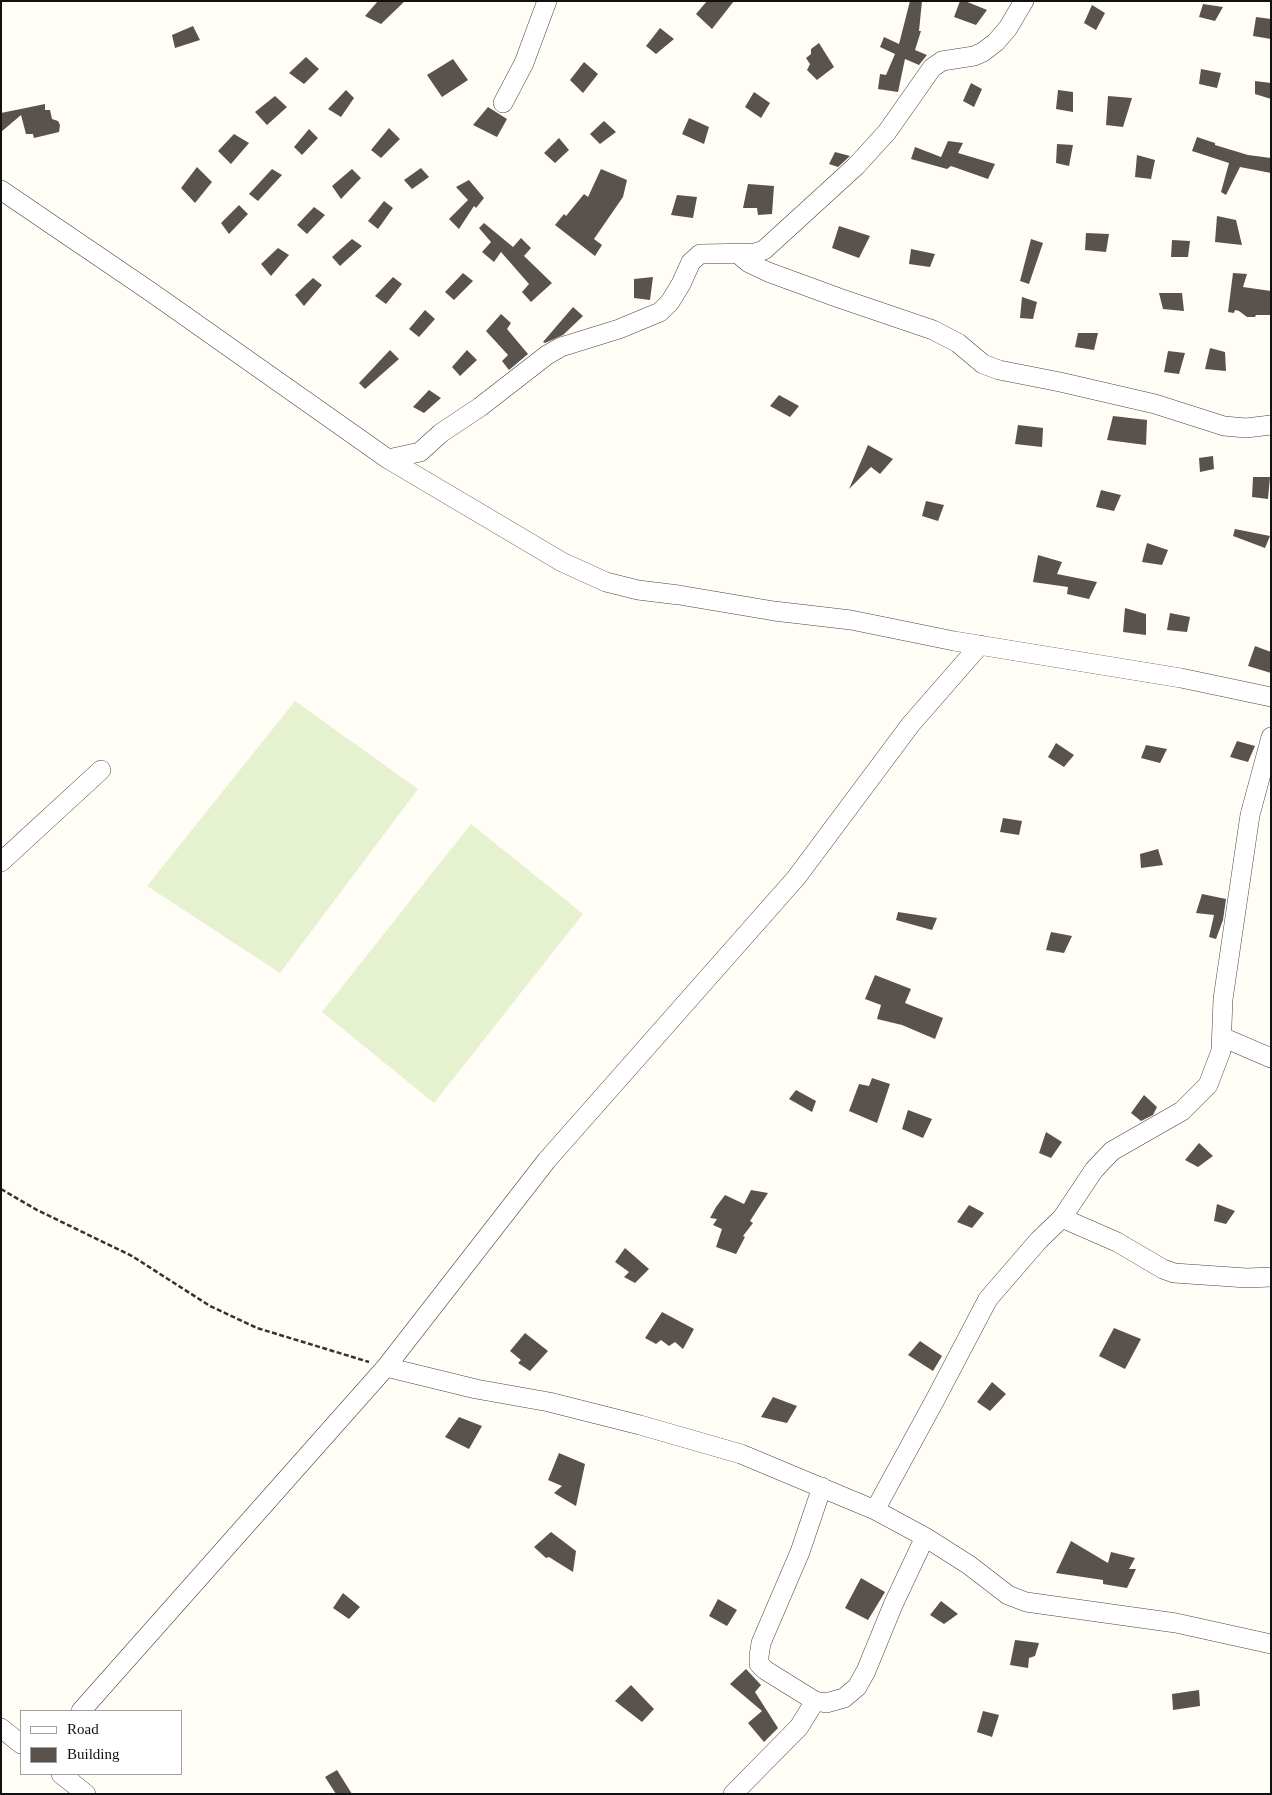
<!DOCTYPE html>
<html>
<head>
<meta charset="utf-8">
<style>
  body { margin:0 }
  #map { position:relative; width:1272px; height:1795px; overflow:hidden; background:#fffdf5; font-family:"Times New Roman",serif }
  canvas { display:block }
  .frame { position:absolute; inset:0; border:2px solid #111; pointer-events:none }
  .legend { position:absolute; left:20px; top:1710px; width:162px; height:65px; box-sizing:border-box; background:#fff; border:1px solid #a0a0a0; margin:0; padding:6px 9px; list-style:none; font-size:15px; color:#111 }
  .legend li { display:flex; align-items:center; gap:10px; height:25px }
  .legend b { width:25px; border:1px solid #a0a0a0 }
</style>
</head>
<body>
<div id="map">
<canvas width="1272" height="1795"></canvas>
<div class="frame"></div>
<ul class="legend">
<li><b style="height:6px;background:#fff"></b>Road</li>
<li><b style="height:14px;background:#5a524d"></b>Building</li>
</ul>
</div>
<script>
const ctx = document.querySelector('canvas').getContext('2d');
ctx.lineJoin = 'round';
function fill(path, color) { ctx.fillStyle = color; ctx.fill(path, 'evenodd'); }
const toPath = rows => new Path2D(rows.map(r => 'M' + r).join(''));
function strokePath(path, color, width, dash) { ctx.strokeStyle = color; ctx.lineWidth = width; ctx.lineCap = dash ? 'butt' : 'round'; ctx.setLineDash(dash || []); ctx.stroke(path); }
fill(toPath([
  [295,701,418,789,280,973,147,886],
  [471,824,583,914,434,1103,322,1012]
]), '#e6f2cf');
fill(toPath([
  [378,1,405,1,381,24,365,16],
  [707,1,734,1,712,29,696,14],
  [910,1,922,1,919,31,921,31,915,50,927,55,919,65,905,59,898,92,878,89,880,74,886,75,895,54,880,47,884,37,899,44],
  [960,1,965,1,987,10,976,25,954,17],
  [1203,4,1223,7,1215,21,1199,17],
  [1092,5,1105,13,1096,30,1084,23],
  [1256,17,1271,19,1271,39,1253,36],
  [193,26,200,40,175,48,172,35],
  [660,28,674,39,656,54,646,46],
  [819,43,834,67,817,80,807,70,810,64,806,58,811,54,811,49],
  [306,57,319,69,304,84,289,73],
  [453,59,468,80,442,97,427,75],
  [584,62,598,74,583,93,570,80],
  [1201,69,1221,73,1217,88,1199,84],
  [1255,81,1271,83,1271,99,1255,94],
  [971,83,982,89,974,107,963,101],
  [346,90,354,98,341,117,328,109],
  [1058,90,1073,92,1073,112,1056,109],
  [754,92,770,103,761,118,745,107],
  [275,96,287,107,267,125,255,112],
  [1108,96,1132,98,1123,127,1106,125],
  [45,104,45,110,50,110,52,119,58,121,60,125,59,132,34,138,33,134,26,134,21,115,1,132,1,113],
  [488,107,507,119,497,137,473,125],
  [689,118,709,127,704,144,682,134],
  [604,121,616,132,600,144,590,134],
  [389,128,400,139,381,158,371,150],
  [309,129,318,138,302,155,294,147],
  [234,134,249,143,231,164,218,151],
  [1197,137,1215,143,1215,145,1248,155,1271,158,1271,173,1240,167,1226,195,1221,192,1229,163,1192,151],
  [559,138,569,150,555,163,544,153],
  [948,141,963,143,958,153,995,164,988,179,951,166,947,169,911,159,915,147,941,157],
  [1057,144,1073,145,1069,166,1056,163],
  [835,152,850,156,838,167,829,164],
  [1137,155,1155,160,1151,179,1135,177],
  [197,167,212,182,195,203,181,188],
  [421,168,429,177,412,189,404,180],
  [272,169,282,175,258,201,249,194],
  [352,169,361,178,341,199,332,186],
  [601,169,627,180,623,197,594,239,602,245,595,256,555,225,564,214,566,216,584,194,588,197],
  [469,180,484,198,476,208,474,206,459,229,449,219,468,200,456,187],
  [748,184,774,186,772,214,758,215,757,208,743,208],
  [677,195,697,197,693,218,671,215],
  [384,201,393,208,378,229,368,221],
  [239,205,248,214,229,234,221,223],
  [314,207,325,215,307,234,297,225],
  [1217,216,1236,220,1242,245,1215,242],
  [484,223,513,247,521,238,531,248,524,256,552,283,531,302,522,292,529,284,501,252,494,262,482,252,491,242,479,228],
  [839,226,870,236,859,258,832,248],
  [1086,233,1109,234,1106,252,1085,250],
  [352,239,362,246,340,266,332,257],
  [1031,239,1043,243,1029,284,1020,281],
  [1172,240,1190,241,1188,257,1171,257],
  [278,248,289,255,271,276,261,264],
  [911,249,935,254,930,267,909,264],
  [463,273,473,281,454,300,445,292],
  [1233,273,1247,274,1243,287,1271,291,1271,315,1256,315,1255,317,1247,317,1239,311,1235,310,1234,313,1228,312],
  [393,277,402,284,386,304,375,296],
  [653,277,650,300,634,298,634,279],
  [313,278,322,285,304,306,295,295],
  [1159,293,1182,293,1184,311,1163,309],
  [1022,297,1037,302,1033,319,1020,318],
  [573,307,583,316,563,335,545,343,543,342],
  [425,310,435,319,419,337,409,329],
  [501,314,511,323,507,329,528,354,509,370,502,361,508,355,486,331],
  [1078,333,1098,333,1094,350,1075,347],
  [1210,348,1225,352,1226,371,1205,369],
  [390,350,399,359,365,389,359,383],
  [467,350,477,360,460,376,452,367],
  [1168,351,1185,353,1179,374,1164,372],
  [429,390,441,398,424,413,413,407],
  [779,395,799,406,790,417,770,406],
  [1113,416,1147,420,1146,445,1107,440],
  [1018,425,1043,428,1042,447,1015,444],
  [868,445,893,459,880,474,871,467,849,489],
  [1213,456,1214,469,1200,472,1199,458],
  [1253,477,1270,477,1268,499,1252,497],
  [1101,490,1121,495,1114,511,1096,507],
  [926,501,944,505,938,521,922,516],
  [1235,529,1270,536,1265,548,1233,536],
  [1147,543,1168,550,1162,565,1142,562],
  [1038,555,1062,562,1057,574,1097,582,1089,599,1067,594,1068,587,1033,582],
  [1125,608,1146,614,1146,635,1123,632],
  [1170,613,1190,617,1187,632,1167,630],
  [1255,646,1271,652,1271,673,1248,666],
  [1237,741,1255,746,1248,762,1230,757],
  [1056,743,1074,755,1064,767,1048,757],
  [1146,745,1167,749,1160,763,1141,758],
  [1003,818,1022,821,1019,835,1000,832],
  [1158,849,1163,865,1141,868,1140,854],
  [1202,894,1226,899,1223,920,1216,939,1209,937,1214,915,1196,913],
  [898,912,937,918,932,930,896,920],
  [1051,932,1072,936,1064,953,1046,950],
  [875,975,911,989,905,1003,943,1018,935,1039,902,1025,877,1019,881,1005,865,999],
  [872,1078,890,1084,877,1123,849,1111,859,1084,869,1086],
  [796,1090,816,1101,812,1112,789,1099],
  [1144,1095,1157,1107,1153,1115,1141,1121,1131,1113],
  [908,1110,932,1119,923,1138,902,1129],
  [1046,1132,1062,1142,1051,1158,1039,1153],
  [1199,1143,1213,1156,1198,1167,1185,1160],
  [751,1190,768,1193,750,1221,753,1223,743,1236,745,1237,736,1254,716,1247,722,1229,713,1225,717,1219,710,1218,716,1207,725,1195,744,1204],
  [1217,1204,1235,1211,1226,1224,1214,1221],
  [969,1205,984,1213,972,1228,957,1222],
  [625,1248,649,1269,635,1283,624,1277,629,1272,615,1262],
  [662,1312,694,1329,683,1349,675,1342,669,1346,661,1340,656,1344,645,1338],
  [1114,1328,1141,1339,1125,1369,1099,1356],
  [525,1333,548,1351,530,1371,518,1363,521,1360,510,1351],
  [920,1341,942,1356,933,1371,908,1355],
  [992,1382,1006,1394,990,1411,977,1402],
  [773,1397,797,1406,787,1423,761,1417],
  [459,1417,482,1426,469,1449,445,1437],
  [559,1453,585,1464,576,1506,554,1493,562,1486,548,1480],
  [551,1532,576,1551,573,1572,549,1557,546,1558,534,1547],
  [1071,1541,1108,1563,1111,1552,1135,1558,1129,1569,1136,1569,1127,1588,1103,1584,1103,1580,1056,1573],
  [861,1578,885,1592,868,1620,845,1608],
  [343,1593,360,1607,349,1619,333,1608],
  [718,1599,737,1610,727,1626,709,1616],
  [941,1601,958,1614,944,1624,930,1615],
  [1015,1640,1039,1643,1035,1656,1029,1658,1028,1668,1010,1665],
  [746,1669,761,1685,755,1692,778,1728,764,1742,748,1723,762,1711,730,1684],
  [631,1685,654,1709,642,1722,615,1701],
  [1199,1690,1200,1706,1173,1710,1172,1694],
  [983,1711,999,1715,992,1737,977,1732],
  [337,1770,352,1794,336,1794,325,1777]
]), '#5a524d');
const street = toPath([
  [503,103,524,63,547,1],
  [1,190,151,292,388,459,562,562,606,582,638,590,679,595,774,611,851,620,954,641,1181,678,1271,697],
  [738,254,749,263,768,272,839,298,933,330,958,343,983,364,999,370,1060,382,1155,404,1224,426,1246,428,1271,425],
  [388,459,420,452,441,433,480,407,547,355,561,347,619,329,660,312,670,302,681,284,691,262,700,254,755,253,764,250,856,166,887,132,932,68,942,61,974,56,983,52,996,42,1008,28,1024,1],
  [1,862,101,770],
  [1222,1037,1271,1058],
  [1062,1218,1117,1242,1163,1269,1174,1273,1247,1278,1271,1277],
  [386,1367,476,1389,549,1402,640,1425,741,1454,875,1510,925,1537,969,1565,1008,1595,1026,1602,1176,1623,1271,1644],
  [822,1487,800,1552,761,1643,759,1656,759,1664,765,1670,815,1701,826,1703,844,1698,857,1687,866,1671,893,1605,925,1537],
  [875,1510,935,1400,988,1299,1039,1240,1062,1218,1094,1170,1112,1151,1182,1111,1208,1085,1221,1051,1223,999,1250,815,1271,737],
  [81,1711,386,1367,547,1160,796,878,911,724,980,645],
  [1,1728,21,1744],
  [61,1774,86,1794],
  [733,1794,799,1727,815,1701]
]);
strokePath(street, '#444', 20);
strokePath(toPath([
  [1,1189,37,1210,132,1256,210,1306,257,1328,369,1362]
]), '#333', 2.5, [5, 2.5]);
strokePath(street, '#fff', 19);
</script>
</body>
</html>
